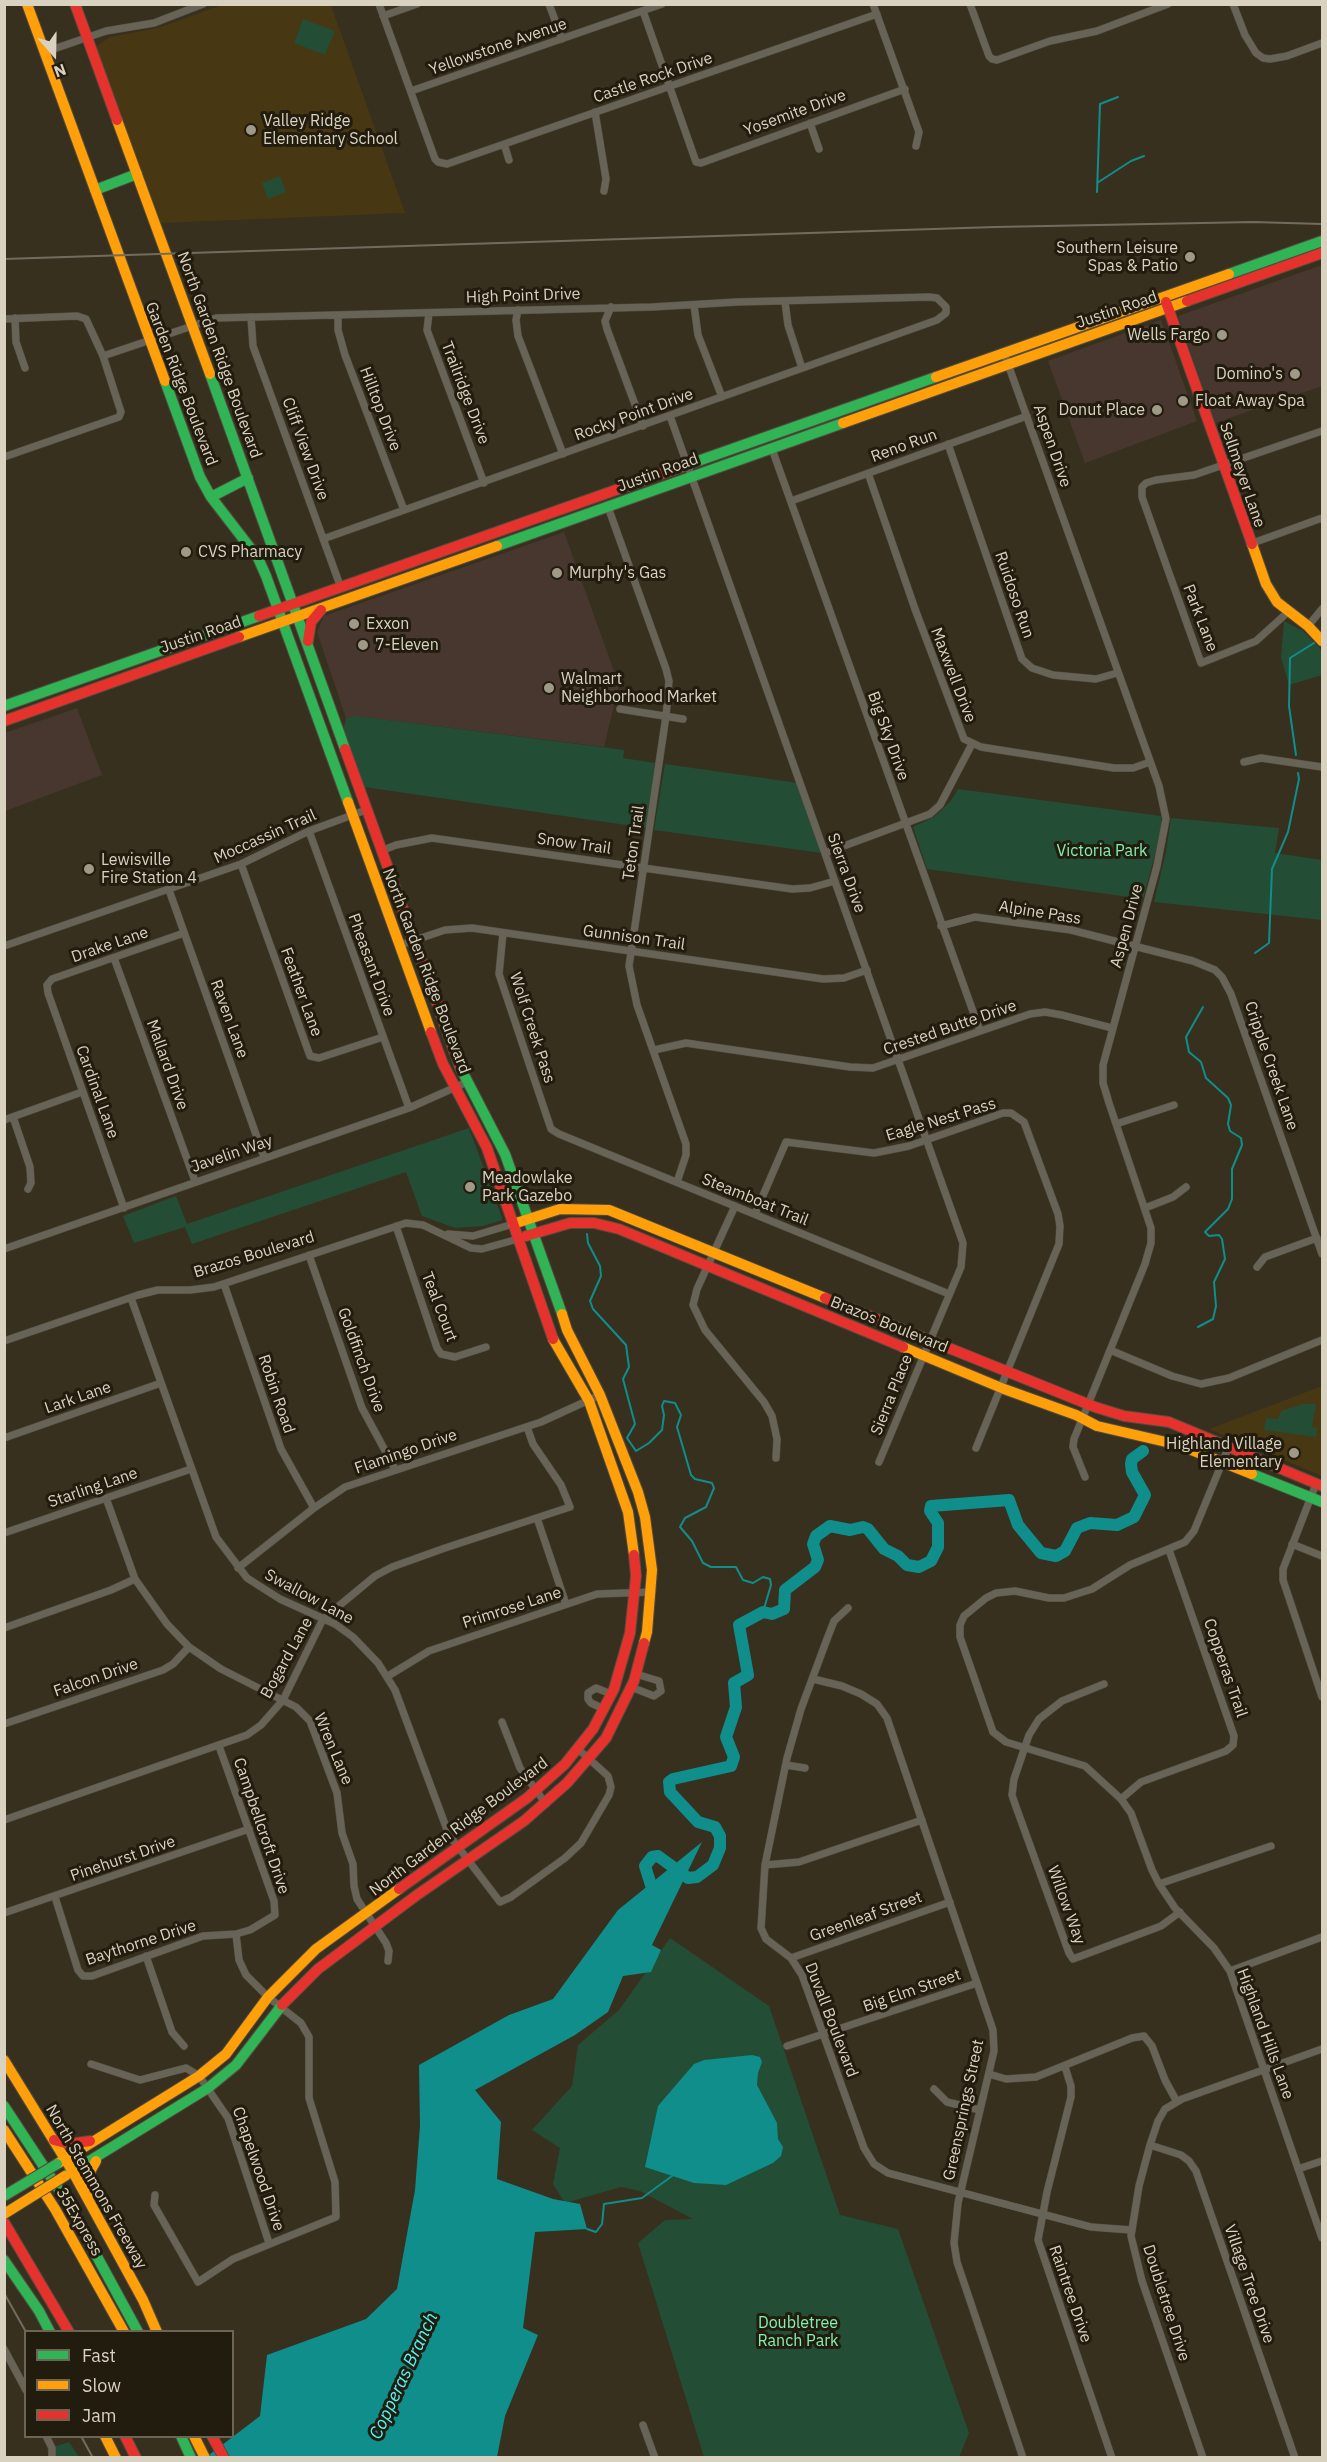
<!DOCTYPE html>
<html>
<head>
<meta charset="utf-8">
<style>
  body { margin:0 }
  #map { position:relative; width:1327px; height:2462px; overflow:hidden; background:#37301f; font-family:"IBM Plex Sans",sans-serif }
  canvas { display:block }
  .frame { position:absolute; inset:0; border:6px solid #dad2c1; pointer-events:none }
  .legend { position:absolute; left:24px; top:2330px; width:210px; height:108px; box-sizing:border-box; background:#221c0f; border:2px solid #6c6556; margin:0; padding:8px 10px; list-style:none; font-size:18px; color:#dad2c1 }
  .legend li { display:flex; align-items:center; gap:12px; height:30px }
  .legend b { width:30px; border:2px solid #6c6556 }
  .north { position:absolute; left:24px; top:24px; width:60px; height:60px; -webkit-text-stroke:4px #221c0f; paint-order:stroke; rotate:160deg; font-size:16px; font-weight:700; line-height:24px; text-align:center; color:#dad2c1 }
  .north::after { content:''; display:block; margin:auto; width:21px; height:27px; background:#dad2c1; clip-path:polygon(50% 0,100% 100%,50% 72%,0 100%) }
</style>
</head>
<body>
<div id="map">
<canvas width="1327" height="2462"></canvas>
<div class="frame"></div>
<ul class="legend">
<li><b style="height:8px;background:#30b455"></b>Fast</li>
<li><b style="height:8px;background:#ff9f0a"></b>Slow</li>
<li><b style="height:8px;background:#e5322d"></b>Jam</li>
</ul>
<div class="north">N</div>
</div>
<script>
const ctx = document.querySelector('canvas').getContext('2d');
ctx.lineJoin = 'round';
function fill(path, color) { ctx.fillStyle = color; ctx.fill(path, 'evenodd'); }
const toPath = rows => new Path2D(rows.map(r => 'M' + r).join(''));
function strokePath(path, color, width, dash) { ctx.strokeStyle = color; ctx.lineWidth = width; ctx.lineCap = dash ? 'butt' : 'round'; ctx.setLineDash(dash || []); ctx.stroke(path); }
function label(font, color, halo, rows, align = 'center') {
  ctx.font = font + ' "IBM Plex Sans",sans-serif'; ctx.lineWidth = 6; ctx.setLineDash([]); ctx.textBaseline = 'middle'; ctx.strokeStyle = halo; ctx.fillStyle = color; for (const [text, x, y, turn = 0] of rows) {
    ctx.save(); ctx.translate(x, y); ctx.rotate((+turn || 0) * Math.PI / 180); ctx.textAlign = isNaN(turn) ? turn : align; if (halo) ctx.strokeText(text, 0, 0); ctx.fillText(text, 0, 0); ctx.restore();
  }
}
fill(toPath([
  [1322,265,1322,386,1215,423,1178,316],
  [1161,320,1197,421,1085,463,1048,361],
  [564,532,619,685,604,747,364,717,346,718,317,632,324,616],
  [77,708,102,775,5,811,5,733]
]), '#48372f');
fill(toPath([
  [222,5,331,5,405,213,161,223,95,47,110,37,158,28],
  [1322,1386,1322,1476,1209,1429]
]), '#473712');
fill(toPath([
  [303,19,335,31,325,55,294,43],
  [280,176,286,192,268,199,262,183],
  [1284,621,1303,631,1319,647,1322,652,1322,675,1289,685,1281,657],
  [357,716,624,750,623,758,655,763,647,828,364,787,343,731,346,718],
  [665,764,798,783,822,853,654,830],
  [958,789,1161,816,1161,832,1143,899,927,869,913,827,934,817,950,802],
  [1171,818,1279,828,1275,853,1322,860,1322,920,1154,902,1166,852],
  [469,1128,502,1218,502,1220,483,1226,455,1228,422,1216,406,1172,192,1244,185,1227,134,1243,123,1216,176,1196,187,1224],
  [1303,1404,1316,1404,1312,1427,1318,1428,1316,1437,1264,1430,1266,1418,1278,1419,1281,1411],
  [670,1938,769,2006,840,2215,898,2229,969,2433,959,2457,704,2457,638,2243,665,2220,693,2219,640,2191,621,2187,565,2203,553,2184,560,2148,532,2130,572,2086,578,2045,619,2010],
  [69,2442,79,2457,50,2457,47,2449]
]), '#244d35');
fill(toPath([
  [702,1842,652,1945,661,1950,651,1972,623,1976,608,2012,575,2035,475,2090,501,2122,497,2179,553,2199,580,2204,587,2229,535,2232,523,2328,538,2335,505,2416,497,2457,205,2458,260,2416,267,2355,366,2319,397,2289,415,2190,420,2126,419,2065,509,2015,553,1999,618,1910],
  [752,2055,760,2057,762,2062,758,2073,757,2085,777,2123,778,2139,783,2147,781,2156,773,2163,726,2185,694,2183,645,2167,658,2106,694,2064,704,2060]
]), '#0f8e8c');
strokePath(toPath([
  [1097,183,1131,161,1144,156],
  [1097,192,1100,104,1118,97],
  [1296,755,1289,706,1290,658,1314,643],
  [1255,953,1269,943,1272,869,1288,832,1299,779,1298,773],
  [587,1234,588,1243,600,1266,601,1276,590,1301,593,1309,626,1345,629,1367,623,1379,635,1424,627,1438,636,1451,649,1443,662,1430,664,1415,662,1406,664,1401,675,1403,681,1415,677,1427,691,1475,695,1479,712,1483,714,1488,706,1507,685,1518,680,1527,692,1541,703,1563,711,1567,736,1567,743,1580,753,1583,763,1577,770,1579,771,1585,763,1612],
  [1198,1327,1213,1319,1216,1306,1214,1282,1225,1259,1222,1239,1219,1235,1209,1236,1205,1232,1228,1209,1232,1199,1232,1169,1242,1145,1241,1138,1230,1131,1228,1124,1231,1105,1228,1098,1206,1078,1201,1062,1189,1052,1186,1037,1203,1007],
  [587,2229,596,2232,602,2224,604,2204,642,2198,672,2176]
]), '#0f8e8c', 2);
strokePath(toPath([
  [655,1898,645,1866,652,1857,658,1856,688,1878,697,1877,713,1865,720,1848,720,1836,715,1827,698,1822,670,1792,669,1782,673,1779,731,1766,734,1757,726,1737,736,1707,734,1683,748,1675,739,1625,763,1612,772,1614,784,1609,785,1590,815,1567,818,1560,813,1544,816,1536,830,1526,850,1530,863,1527,868,1529,884,1549,898,1556,907,1565,919,1567,931,1561,938,1547,938,1523,930,1511,931,1506,1009,1500,1018,1525,1041,1553,1056,1556,1065,1551,1077,1528,1090,1523,1117,1525,1134,1517,1145,1495,1132,1472,1131,1464,1132,1459,1143,1451]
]), '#0f8e8c', 12);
const street = toPath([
  [379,4,435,159,438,162,447,164,877,14],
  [549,4,562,39],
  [873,4,919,132,916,146],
  [970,4,989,56,992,59,997,60,1050,41,1097,31,1168,4],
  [1233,4,1245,35,1256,53,1263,58,1270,59,1287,56,1322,43],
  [643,11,696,162,701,163,905,89],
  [383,16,417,4],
  [45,52,106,31,154,23,203,4],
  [411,91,662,4],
  [595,112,606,179,604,191],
  [810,123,819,149],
  [504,144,509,160],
  [785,302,788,325,802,368],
  [694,305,698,335,722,397],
  [611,307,605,321,607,329,643,426],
  [518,310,516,320,518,336,563,454],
  [429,313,427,330,484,483],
  [338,315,338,330,345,355,404,510],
  [251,317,253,346,341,588],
  [15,318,16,342,25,368],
  [4,319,77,316,86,319,103,356,121,412,119,417,4,457],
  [1004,353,1159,786,1166,819,1157,866,1103,1065,1103,1083,1109,1103,1151,1228,1151,1243,1145,1264,1074,1439,1073,1447,1085,1477],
  [103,356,216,318,652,307,737,302,929,297,937,298,946,307,946,313,937,320,323,539],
  [670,416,963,1243,961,1267,879,1462],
  [948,444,1022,659,1032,668,1053,675,1096,679,1117,673],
  [772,449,980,1031],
  [868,473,915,609,964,739,981,747,1114,768,1133,768,1150,762],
  [791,501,1027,416],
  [608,507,666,669,669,681,666,716,629,966,637,1005,686,1144,686,1155,677,1182],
  [1250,544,1322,518],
  [1288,612,1256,641,1201,663,1142,497,1142,487,1146,483,1156,480,1194,475,1322,431],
  [1308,626,1322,609],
  [620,709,683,719],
  [1244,762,1261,758,1322,767],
  [309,831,409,1108],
  [381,851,396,845,432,838,792,889,810,888,835,881],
  [825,853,930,814,940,805,972,744],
  [241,864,310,1056,319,1058,383,1037],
  [169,890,264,1157],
  [941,926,975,917,1071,930,1193,961,1215,970,1222,977,1231,994,1322,1254],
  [503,933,499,974,551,1129,559,1134,949,1294],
  [400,945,445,930,472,928,823,979,844,978,867,970],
  [4,946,241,864,309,831,366,810],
  [114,958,195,1181],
  [654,1050,686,1043,850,1067,873,1068,1030,1014,1045,1012,1062,1015,1112,1028],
  [13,1117,30,1167,31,1183,28,1189],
  [4,1120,82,1092],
  [1116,1124,1174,1105],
  [735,1206,697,1289,693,1305,705,1330,764,1402,772,1416,777,1439,776,1458],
  [124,1208,48,993,47,985,52,979,184,933],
  [1145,1208,1173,1197,1186,1187],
  [755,1214,786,1142,874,1153,909,1146,1003,1113,1011,1113,1024,1122,1058,1214,1060,1226,1059,1244,976,1448],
  [396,1226,437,1348,441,1354,455,1357,486,1347],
  [448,1234,473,1236,513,1224],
  [4,1249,409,1108,467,1082],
  [309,1255,362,1408,395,1469],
  [1257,1267,1265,1257,1317,1238],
  [224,1284,281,1449,314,1508],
  [131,1298,216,1537,247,1578,280,1599,335,1624,353,1637,378,1663,395,1690,449,1835,500,1902,511,1897,565,1858,581,1843,609,1795,611,1787,608,1776,578,1749],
  [4,1341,138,1295,158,1290,190,1290,214,1287,406,1223,423,1225,471,1248,482,1249,518,1239],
  [1110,1350,1172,1376,1201,1384,1229,1378,1322,1340],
  [4,1438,161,1383],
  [1229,1446,1194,1531,1185,1542,1130,1565,1092,1589,1064,1598,1049,1598,1015,1591,996,1593,986,1598,964,1616,960,1625,960,1637,993,1732,1006,1742,1085,1766,1121,1799,1131,1813,1152,1870,1159,1884,1175,1908,1214,1948,1230,1971,1322,2238],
  [1316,1484,1283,1569,1283,1580,1322,1697],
  [106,1498,135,1579,167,1624,189,1647,221,1669,296,1707,310,1721,337,1793,342,1833,353,1864,354,1886,357,1899,386,1943,389,1951,388,1961],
  [537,1518,566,1604],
  [4,1533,191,1469],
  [1292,1544,1322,1556],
  [238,1568,314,1508,345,1487,541,1422,600,1395],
  [848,1608,834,1621,827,1639,801,1709,787,1758,765,1865,761,1928,766,1939,791,1958,802,1975,864,2148,874,2164,888,2173,1091,2227,1131,2230],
  [4,1628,111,1590,135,1579],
  [388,1676,429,1651,597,1594,652,1592],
  [813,1679,842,1686,861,1694,877,1704,887,1718,993,2030,994,2051,958,2203,954,2243,957,2262,1023,2458],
  [1104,1684,1062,1701,1039,1719,1029,1735,1014,1779,1012,1795,1015,1804,1069,1953,1073,1959,1161,1926,1180,1912],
  [631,1687,654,1696,661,1691,659,1681,636,1674],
  [604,1709,591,1703,588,1699,588,1693,596,1688,611,1694],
  [502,1722,520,1768,546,1804],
  [4,1724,163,1670,173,1664,189,1647],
  [786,1765,805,1768],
  [1121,1799,1141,1782,1226,1751,1233,1745,1234,1736,1169,1550],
  [4,1820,247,1735,261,1725,283,1700,323,1619,375,1576,392,1567,445,1548,570,1507,561,1485,533,1444,527,1427],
  [765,1865,799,1862,922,1820],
  [1159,1884,1271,1846],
  [55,1897,78,1970,83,1976,92,1976,203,1936,236,1934,250,1930,275,1915,274,1901,219,1746],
  [4,1913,249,1829],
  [146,1956,172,2032,184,2046],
  [791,1958,950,1902],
  [1230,1971,1322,1937],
  [787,2046,977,1983],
  [91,2064,140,2080,186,2068,199,2076,228,2118,269,2243],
  [1065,2067,1071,2086,1071,2097,1047,2192,1038,2240,1112,2458],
  [989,2074,1006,2079,1036,2077,1132,2038,1144,2036,1152,2046,1165,2080,1177,2102],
  [934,2089,947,2102,980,2110],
  [1150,2145,1181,2155,1189,2161,1196,2171,1295,2458],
  [1298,2169,1322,2161],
  [155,2195,154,2205,198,2282,233,2259,336,2217,335,2182,309,2098,309,2037,301,2023,268,1997,246,1975,239,1960,236,1934],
  [4,2349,26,2390],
  [643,2425,655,2458],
  [46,2436,52,2448,52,2458],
  [1203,2458,1142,2281,1131,2236,1139,2186,1150,2145,1158,2121,1165,2109,1182,2099,1322,2049]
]);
const fast = toPath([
  [95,190,137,174],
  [1229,274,1322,241],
  [210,374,345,749],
  [165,381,200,477,211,497,258,558,266,576,348,802],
  [681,467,936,377],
  [211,497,248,478],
  [497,546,843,423],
  [4,706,259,616],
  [460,1067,505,1154,562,1314],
  [1252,1474,1322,1502],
  [4,2106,69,2205,138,2332],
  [65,2176,208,2088,236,2065,282,2005],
  [4,2260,39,2311,50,2332],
  [181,2436,191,2458]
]);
const slow = toPath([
  [27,4,165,381],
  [117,120,210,374],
  [936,377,1229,274],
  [843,423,1187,301],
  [1252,544,1266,584,1277,602,1308,626,1322,641],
  [239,637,497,546],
  [348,802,431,1032],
  [513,1224,560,1209,609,1210,825,1298],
  [562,1314,567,1330,600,1395,638,1492,645,1517,652,1570,647,1632,644,1643],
  [553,1339,589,1401,628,1512,634,1555],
  [903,1347,1004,1389,1076,1415,1097,1426,1179,1445,1252,1474],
  [4,2060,73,2172,143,2300,157,2332],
  [4,2130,55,2209,124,2332],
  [57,2164,199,2076,226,2054,268,1997,316,1949,399,1889],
  [89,2196,87,2177,96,2161],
  [105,2436,116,2458],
  [194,2436,205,2458]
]);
const jam = toPath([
  [75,4,117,120],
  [1187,301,1322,253],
  [1166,302,1252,544],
  [259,616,681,467],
  [308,641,311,622,321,610],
  [4,721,239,637],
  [345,749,460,1067],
  [431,1032,443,1064,487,1148,553,1339],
  [526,1236,570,1223,594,1223,619,1229,903,1347],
  [825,1298,1095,1407,1124,1416,1169,1422,1322,1486],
  [399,1889,527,1798,565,1764,593,1729,614,1689,630,1633,636,1576,634,1555],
  [282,2005,318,1969,417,1895,524,1821,567,1783,606,1738,634,1681,644,1643],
  [54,2140,69,2144,90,2141],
  [4,2222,69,2332],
  [125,2436,136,2458],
  [212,2436,224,2458]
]);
strokePath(street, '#524c3e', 8);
strokePath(fast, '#524c3e', 12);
strokePath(slow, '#524c3e', 12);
strokePath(jam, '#524c3e', 12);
strokePath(street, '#686357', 7);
strokePath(fast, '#30b455', 10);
strokePath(slow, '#ff9f0a', 10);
strokePath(jam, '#e5322d', 10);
strokePath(toPath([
  [4,259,995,227,1253,222,1322,224],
  [4,2293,26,2332],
  [81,2436,93,2458]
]), '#726c60', 2);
const fastBridge = toPath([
  [4,2196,57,2164]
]);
const slowBridge = toPath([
  [4,2214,65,2176]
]);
strokePath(fastBridge, '#524c3e', 12, []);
strokePath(slowBridge, '#524c3e', 12, []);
strokePath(fastBridge, '#30b455', 10);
strokePath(slowBridge, '#ff9f0a', 10);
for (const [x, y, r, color] of [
  [251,130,6,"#a19988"],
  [1190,257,6,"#a19988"],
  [1222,335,6,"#a19988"],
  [1295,374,6,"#a19988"],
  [1183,401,6,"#a19988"],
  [1157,410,6,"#a19988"],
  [186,552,6,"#a19988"],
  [557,573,6,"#a19988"],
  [354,624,6,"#a19988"],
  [363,645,6,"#a19988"],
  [549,688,6,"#a19988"],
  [89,869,6,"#a19988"],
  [470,1187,6,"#a19988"],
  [1294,1453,6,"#a19988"]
]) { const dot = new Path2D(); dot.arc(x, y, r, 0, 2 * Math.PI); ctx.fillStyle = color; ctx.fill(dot); strokePath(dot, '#221c0f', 2); }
label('16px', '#dad2c1', '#221c0f', [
  ["Yellowstone Avenue",498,47,-19],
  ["Castle Rock Drive",653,78,-19],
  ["Yosemite Drive",795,113,-20],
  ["High Point Drive",523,296,-2],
  ["Justin Road",1117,310,-19],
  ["North Garden Ridge Boulevard",219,355,70],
  ["Garden Ridge Boulevard",181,384,69],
  ["Trailridge Drive",465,393,69],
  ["Hilltop Drive",380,409,69],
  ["Rocky Point Drive",634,415,-20],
  ["Reno Run",904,446,-20],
  ["Aspen Drive",1052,446,71],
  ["Cliff View Drive",305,449,70],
  ["Justin Road",658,473,-20],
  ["Sellmeyer Lane",1242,475,71],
  ["Ruidoso Run",1014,595,71],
  ["Park Lane",1200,618,69],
  ["Justin Road",201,635,-19],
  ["Maxwell Drive",953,675,69],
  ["Big Sky Drive",888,736,70],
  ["Moccassin Trail",265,837,-24],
  ["Teton Trail",634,843,-82],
  ["Snow Trail",574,844,8],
  ["Sierra Drive",846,873,70],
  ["Alpine Pass",1040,913,9],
  ["Aspen Drive",1127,926,-75],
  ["Gunnison Trail",634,938,8],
  ["Drake Lane",110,945,-19],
  ["Pheasant Drive",371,965,70],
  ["North Garden Ridge Boulevard",426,971,69],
  ["Feather Lane",301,992,70],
  ["Raven Lane",229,1019,70],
  ["Wolf Creek Pass",532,1028,72],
  ["Crested Butte Drive",950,1028,-19],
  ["Mallard Drive",167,1065,70],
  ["Cripple Creek Lane",1271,1066,71],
  ["Cardinal Lane",97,1092,70],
  ["Eagle Nest Pass",941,1120,-17],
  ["Javelin Way",232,1154,-19],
  ["Steamboat Trail",755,1200,22],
  ["Brazos Boulevard",254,1255,-17],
  ["Teal Court",439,1307,69],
  ["Brazos Boulevard",889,1325,22],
  ["Goldfinch Drive",361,1360,70],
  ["Robin Road",276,1394,71],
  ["Sierra Place",892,1395,-68],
  ["Lark Lane",78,1398,-19],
  ["Flamingo Drive",406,1452,-19],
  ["Starling Lane",93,1488,-19],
  ["Swallow Lane",309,1597,28],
  ["Primrose Lane",512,1608,-18],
  ["Bogard Lane",287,1658,-61],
  ["Copperas Trail",1225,1668,71],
  ["Falcon Drive",96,1678,-19],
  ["Wren Lane",333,1749,67],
  ["Campbellcroft Drive",261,1826,71],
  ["North Garden Ridge Boulevard",459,1827,-37],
  ["Pinehurst Drive",123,1859,-19],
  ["Willow Way",1066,1905,70],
  ["Greenleaf Street",866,1917,-20],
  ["Baythorne Drive",141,1943,-18],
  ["Big Elm Street",912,1991,-19],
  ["Duvall Boulevard",831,2020,69],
  ["Highland Hills Lane",1265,2034,70],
  ["Greensprings Street",964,2110,-78],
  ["Chapelwood Drive",258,2169,71],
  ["North Stemmons Freeway",96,2187,60],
  ["35Express",79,2222,60],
  ["Village Tree Drive",1249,2284,71],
  ["Raintree Drive",1070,2294,71],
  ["Doubletree Drive",1166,2303,72]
]);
label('16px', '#dad2c1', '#221c0f', [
  ["Valley Ridge",263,121],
  ["Elementary School",263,139],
  ["Southern Leisure",1178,248,"right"],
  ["Spas & Patio",1178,266,"right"],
  ["Wells Fargo",1210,335,"right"],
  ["Domino's",1283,374,"right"],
  ["Float Away Spa",1195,401],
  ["Donut Place",1145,410,"right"],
  ["CVS Pharmacy",198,552],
  ["Murphy's Gas",569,573],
  ["Exxon",366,624],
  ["7-Eleven",375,645],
  ["Walmart",561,679],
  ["Neighborhood Market",561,697],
  ["Lewisville",101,860],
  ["Fire Station 4",101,878],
  ["Meadowlake",482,1178],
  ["Park Gazebo",482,1196],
  ["Highland Village",1282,1444,"right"],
  ["Elementary",1282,1462,"right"]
], 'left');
label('16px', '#81f0b4', '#221c0f', [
  ["Victoria Park",1102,851],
  ["Doubletree",798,2323],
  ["Ranch Park",798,2341]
]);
label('italic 18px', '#51f6f6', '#221c0f', [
  ["Copperas Branch",404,2376,-65]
]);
</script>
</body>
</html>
